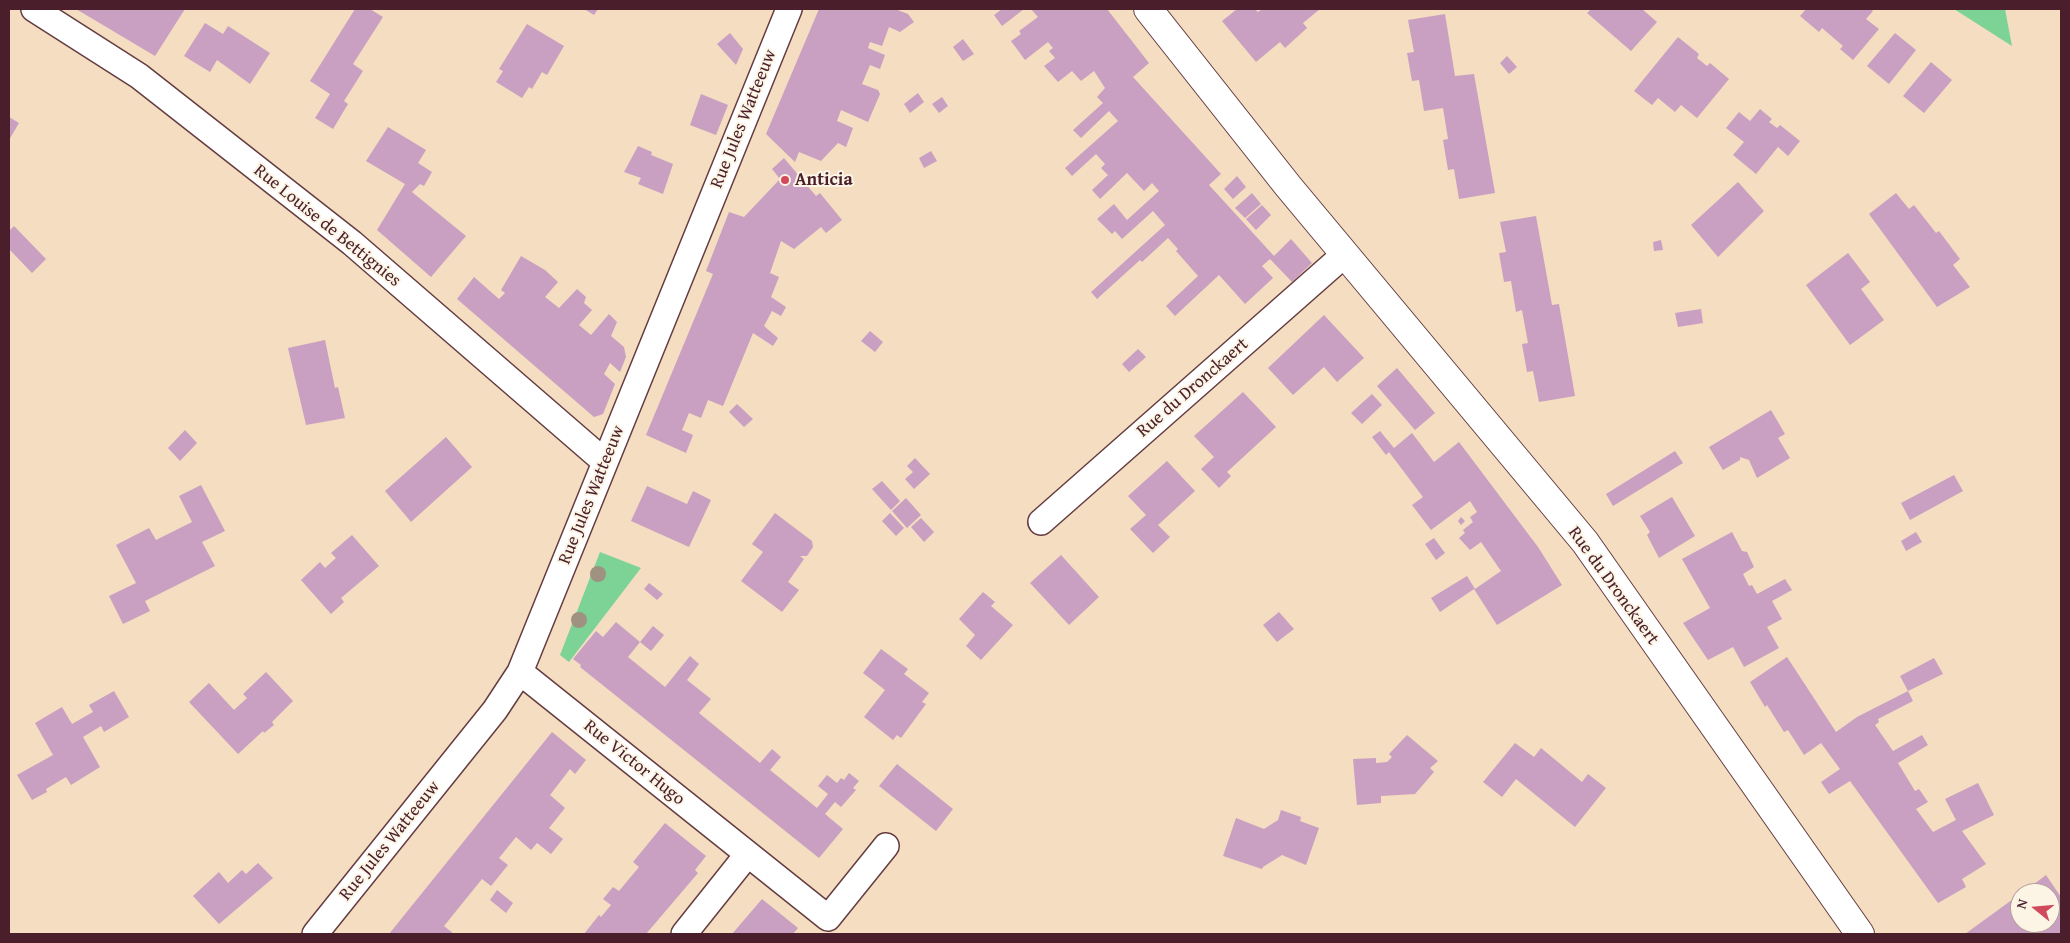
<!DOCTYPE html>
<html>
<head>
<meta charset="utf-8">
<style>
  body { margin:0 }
  #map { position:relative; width:2070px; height:943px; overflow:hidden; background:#f4ddc0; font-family:"Gentium Book Plus",serif }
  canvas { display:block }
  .frame { position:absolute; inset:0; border:10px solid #4a1f2b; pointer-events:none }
  .north { position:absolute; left:2010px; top:883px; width:50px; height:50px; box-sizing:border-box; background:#fcf5e5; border:1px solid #b59f9b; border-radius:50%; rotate:287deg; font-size:14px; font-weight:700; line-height:20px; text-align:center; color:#4a1f2b }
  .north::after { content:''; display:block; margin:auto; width:18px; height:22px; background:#d1495b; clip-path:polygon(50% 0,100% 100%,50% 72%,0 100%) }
</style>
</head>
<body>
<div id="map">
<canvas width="2070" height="943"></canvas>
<div class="frame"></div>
<div class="north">N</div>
</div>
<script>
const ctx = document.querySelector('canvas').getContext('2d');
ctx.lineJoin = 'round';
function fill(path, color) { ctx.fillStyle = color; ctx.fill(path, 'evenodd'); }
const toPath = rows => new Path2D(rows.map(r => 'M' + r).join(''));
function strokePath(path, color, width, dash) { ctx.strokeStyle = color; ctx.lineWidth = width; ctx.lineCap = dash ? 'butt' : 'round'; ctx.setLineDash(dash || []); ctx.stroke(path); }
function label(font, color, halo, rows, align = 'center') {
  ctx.font = font + ' "Gentium Book Plus",serif'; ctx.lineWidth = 4; ctx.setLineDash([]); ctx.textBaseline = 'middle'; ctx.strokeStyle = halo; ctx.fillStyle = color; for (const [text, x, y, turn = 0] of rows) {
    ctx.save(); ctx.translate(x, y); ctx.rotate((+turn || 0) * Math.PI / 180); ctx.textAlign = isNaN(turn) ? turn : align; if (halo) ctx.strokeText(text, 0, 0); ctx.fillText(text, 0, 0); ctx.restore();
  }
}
fill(toPath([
  [1954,9,2005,9,2012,46],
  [600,552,641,568,569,662,560,655]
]), '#7dd295');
fill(toPath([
  [76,9,185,9,155,56],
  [355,9,370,9,383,17,353,64,363,71,344,101,348,104,333,129,315,118,330,94,310,81],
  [584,9,598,9,594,15],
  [819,9,895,9,908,14,914,22,900,32,889,27,882,46,870,42,868,48,885,55,880,69,870,65,862,84,878,90,880,94,868,122,841,110,837,121,853,128,846,147,838,143,821,161,799,152,795,162,766,134],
  [1002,9,1024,9,1002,26,994,15],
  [1031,9,1107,9,1149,63,1133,77,1221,174,1209,185,1274,256,1291,239,1312,263,1292,282,1270,259,1262,266,1273,278,1245,304,1219,275,1175,316,1166,306,1198,276,1176,251,1178,249,1168,238,1142,262,1140,260,1097,299,1091,292,1165,225,1153,211,1122,239,1115,231,1112,234,1097,219,1114,204,1127,220,1159,191,1152,183,1144,191,1127,173,1100,199,1092,190,1108,175,1101,168,1105,164,1096,154,1072,176,1065,168,1118,121,1109,111,1081,138,1073,130,1103,103,1097,97,1105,88,1094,71,1081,81,1072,71,1058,82,1044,66,1055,58,1049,51,1053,48,1048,42,1025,60,1011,41,1021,34,1019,31,1038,17],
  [1237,9,1255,9,1258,12,1262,9,1320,9,1303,23,1307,28,1285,48,1280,42,1256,62,1222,21],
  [1591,9,1642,9,1657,22,1631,51,1587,13],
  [1806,9,1870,9,1873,11,1866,19,1879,29,1853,60,1840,49,1843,46,1822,28,1819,32,1800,16],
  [1445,14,1455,76,1474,74,1495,193,1459,199,1454,169,1448,170,1443,140,1448,139,1443,108,1424,111,1419,80,1412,81,1407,53,1414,52,1408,20],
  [205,23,223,34,228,26,270,53,250,84,217,60,210,72,184,56],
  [527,24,564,46,547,75,542,72,532,89,529,87,522,98,496,82,503,71,499,69],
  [730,33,743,49,736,65,717,44],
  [1895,33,1916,50,1889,84,1867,66],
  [1678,37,1699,54,1697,58,1707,66,1710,63,1729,79,1697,118,1681,105,1675,112,1658,98,1652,105,1634,91],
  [963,39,974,54,963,61,953,47],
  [1507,56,1517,67,1509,74,1500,63],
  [1931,62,1952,80,1924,113,1903,96],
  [918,93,924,102,910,113,904,104],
  [701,94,728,105,716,135,690,125],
  [942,97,948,106,939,113,932,104],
  [1760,109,1772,119,1769,122,1777,128,1780,125,1800,141,1788,156,1778,147,1756,174,1733,155,1744,142,1726,128,1739,112,1750,121],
  [9,117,19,123,9,140],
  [388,127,426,150,418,163,432,172,424,186,420,184,412,192,466,236,431,277,377,230,405,184,366,161],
  [638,146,652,152,651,155,673,164,663,194,638,184,641,178,624,172],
  [931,151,937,161,924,168,919,158],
  [784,158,816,196,820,193,842,220,826,233,821,227,794,249,781,241,770,273,779,277,771,297,786,307,781,316,772,311,764,326,778,338,773,346,753,333,723,406,708,400,701,418,689,413,682,430,693,435,686,453,646,435,713,274,706,271,729,212,744,217,780,179,772,169],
  [1237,176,1246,187,1233,199,1224,189],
  [1738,182,1764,211,1718,257,1691,225],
  [1252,193,1261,204,1245,218,1235,208],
  [1896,193,1909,209,1914,205,1936,233,1939,231,1960,259,1953,265,1970,287,1937,307,1869,214],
  [1262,205,1271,215,1256,230,1246,219],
  [1536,216,1552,305,1559,304,1575,396,1539,402,1533,371,1527,372,1522,344,1528,343,1522,310,1516,312,1511,281,1504,282,1499,253,1506,252,1500,222],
  [14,226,46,259,32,273,9,249,9,231],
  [1661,240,1663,250,1654,251,1653,242],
  [1848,253,1870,282,1861,289,1884,320,1850,345,1806,285],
  [521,256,545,270,558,282,545,297,559,308,577,289,586,297,584,303,592,310,579,325,591,335,609,314,617,322,611,336,624,347,626,357,620,372,610,363,604,374,615,384,603,414,594,417,457,299,474,277,499,299,505,293,501,290],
  [1701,309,1703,323,1678,327,1675,313],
  [1324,315,1364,358,1337,382,1324,367,1293,395,1268,368],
  [870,331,883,342,875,352,861,341],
  [325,340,335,388,338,387,345,418,306,425,288,348],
  [1138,349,1146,357,1129,372,1122,364],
  [1397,368,1435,413,1415,430,1377,386],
  [1243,392,1276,427,1227,472,1231,476,1219,488,1201,469,1214,457,1194,436],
  [1372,394,1382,405,1362,424,1351,413],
  [737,404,753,419,744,427,729,412],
  [1771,410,1785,434,1778,438,1790,458,1757,478,1749,460,1740,457,1740,460,1723,470,1709,447],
  [185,430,197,443,180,461,168,448],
  [1380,431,1394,448,1412,433,1434,462,1459,442,1538,547,1562,585,1497,625,1474,589,1440,612,1431,598,1467,576,1475,589,1501,571,1481,542,1470,550,1459,538,1465,533,1463,530,1473,522,1470,517,1477,512,1470,501,1431,530,1412,505,1423,497,1389,452,1386,455,1372,437],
  [446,437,472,467,411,522,385,491],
  [1675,451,1683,463,1613,506,1606,494],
  [915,458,930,474,914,489,905,479,913,472,907,466],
  [1167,461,1195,491,1158,525,1170,537,1153,553,1130,529,1146,515,1128,496],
  [1954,475,1963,491,1910,520,1901,503],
  [882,481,900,501,891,510,872,489],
  [201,485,225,531,202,542,215,566,145,601,150,611,123,624,109,596,136,583,116,545,149,528,156,540,192,522,179,496],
  [647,486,687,504,693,491,711,500,689,547,631,521],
  [1672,497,1695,536,1659,558,1647,535,1650,532,1640,516],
  [906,498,921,515,907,528,892,511],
  [775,513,812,541,813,547,807,556,800,556,804,559,788,582,799,590,782,612,741,581,763,552,752,544],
  [890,513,904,528,896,536,882,521],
  [1461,517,1465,521,1461,525,1458,521],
  [921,518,934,532,924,542,911,527],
  [1732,532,1742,551,1747,552,1754,567,1743,574,1749,586,1752,585,1757,594,1785,579,1792,590,1772,601,1782,619,1767,627,1779,648,1744,667,1733,647,1708,660,1683,623,1710,608,1682,559],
  [1916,532,1922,542,1906,551,1901,541],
  [352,535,379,566,341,598,344,602,331,614,301,580,320,562,325,568,336,558,331,553],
  [1434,538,1445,553,1436,560,1425,544],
  [1061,555,1099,597,1069,625,1030,583],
  [649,583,663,594,657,600,644,589],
  [983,592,995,602,991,606,1013,625,981,660,966,646,975,635,959,619],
  [1279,612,1294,629,1277,642,1263,625],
  [616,622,640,642,628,657,665,687,690,656,699,664,687,680,711,699,699,713,760,763,772,749,781,757,770,770,817,808,828,794,818,786,827,775,837,783,841,778,844,780,849,773,859,781,853,788,856,790,841,807,835,802,825,814,843,829,819,858,580,667,581,665,573,659,596,631,603,637],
  [653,626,664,635,651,651,640,642],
  [881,649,908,669,904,674,929,693,922,702,926,704,901,738,897,735,893,740,864,717,885,690,863,673],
  [1787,657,1836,732,1857,717,1908,691,1913,701,1878,719,1879,722,1875,725,1893,751,1922,735,1928,745,1898,763,1915,791,1919,789,1928,802,1916,809,1933,832,1956,820,1945,799,1978,783,1994,815,1962,831,1986,864,1962,879,1966,887,1938,903,1850,781,1829,794,1821,782,1840,769,1821,743,1804,755,1788,730,1784,732,1767,705,1765,707,1750,682],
  [1934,658,1943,674,1908,691,1900,676],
  [266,672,293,701,272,722,274,725,264,733,263,731,238,754,189,702,209,683,234,710,247,698,243,694],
  [114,691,129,717,104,732,101,726,83,737,100,767,71,785,66,777,46,789,47,792,32,800,17,775,53,755,35,723,62,707,72,724,93,712,89,705],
  [552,732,586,760,575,774,570,769,550,795,565,808,549,828,563,839,551,854,537,843,531,850,516,837,499,858,508,865,491,886,482,879,444,926,454,934,389,934],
  [1407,735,1438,761,1430,768,1434,772,1415,794,1381,796,1381,803,1357,805,1353,759,1376,758,1376,763,1387,762,1392,757,1389,754],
  [1515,743,1534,757,1541,748,1582,782,1588,774,1606,788,1575,827,1516,779,1502,797,1483,782],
  [897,764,953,809,936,831,879,786],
  [1281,810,1301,817,1300,821,1319,828,1306,865,1282,855,1263,867,1262,869,1223,856,1236,818,1264,829,1278,820],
  [665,823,706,856,695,870,698,873,646,934,584,934,599,915,601,917,611,905,603,899,613,887,619,891,639,867,633,862],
  [258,863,273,878,219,924,193,896,219,872,228,883,242,870,246,874],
  [2046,875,2061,897,2061,934,1965,934,2020,894,2020,923,2050,923,2050,893,2022,893],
  [497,890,513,903,506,913,490,900],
  [762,899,798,928,793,934,732,934]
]), '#c9a0c1');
const street = toPath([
  [34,9,139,76,352,243,605,462],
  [1041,522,1344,255],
  [520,672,828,918,886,846],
  [315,934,495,710,520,672,789,9],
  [684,934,747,855]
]);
const secondary = toPath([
  [1148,9,1288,186,1585,542,1860,934]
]);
strokePath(street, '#643c41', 28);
strokePath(secondary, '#643c41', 30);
strokePath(street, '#fff', 25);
strokePath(secondary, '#fff', 28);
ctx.fillStyle = '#9f9280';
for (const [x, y] of [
  [598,574],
  [579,620]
]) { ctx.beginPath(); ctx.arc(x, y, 8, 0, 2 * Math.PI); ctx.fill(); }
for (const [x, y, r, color] of [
  [785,180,5,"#d1495b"]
]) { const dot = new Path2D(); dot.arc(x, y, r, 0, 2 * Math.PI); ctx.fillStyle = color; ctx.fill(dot); strokePath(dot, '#fcf5e5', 2); }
label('18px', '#4a1f2b', '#fcf5e5', [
  ["Rue Jules Watteeuw",744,119,-68],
  ["Rue Louise de Bettignies",327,226,39],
  ["Rue du Dronckaert",1193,388,-41],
  ["Rue Jules Watteeuw",592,495,-68],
  ["Rue du Dronckaert",1613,586,54],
  ["Rue Victor Hugo",634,763,39],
  ["Rue Jules Watteeuw",390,841,-51]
]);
label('bold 18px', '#4a1f2b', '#fcf5e5', [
  ["Anticia",795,180]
], 'left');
</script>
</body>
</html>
